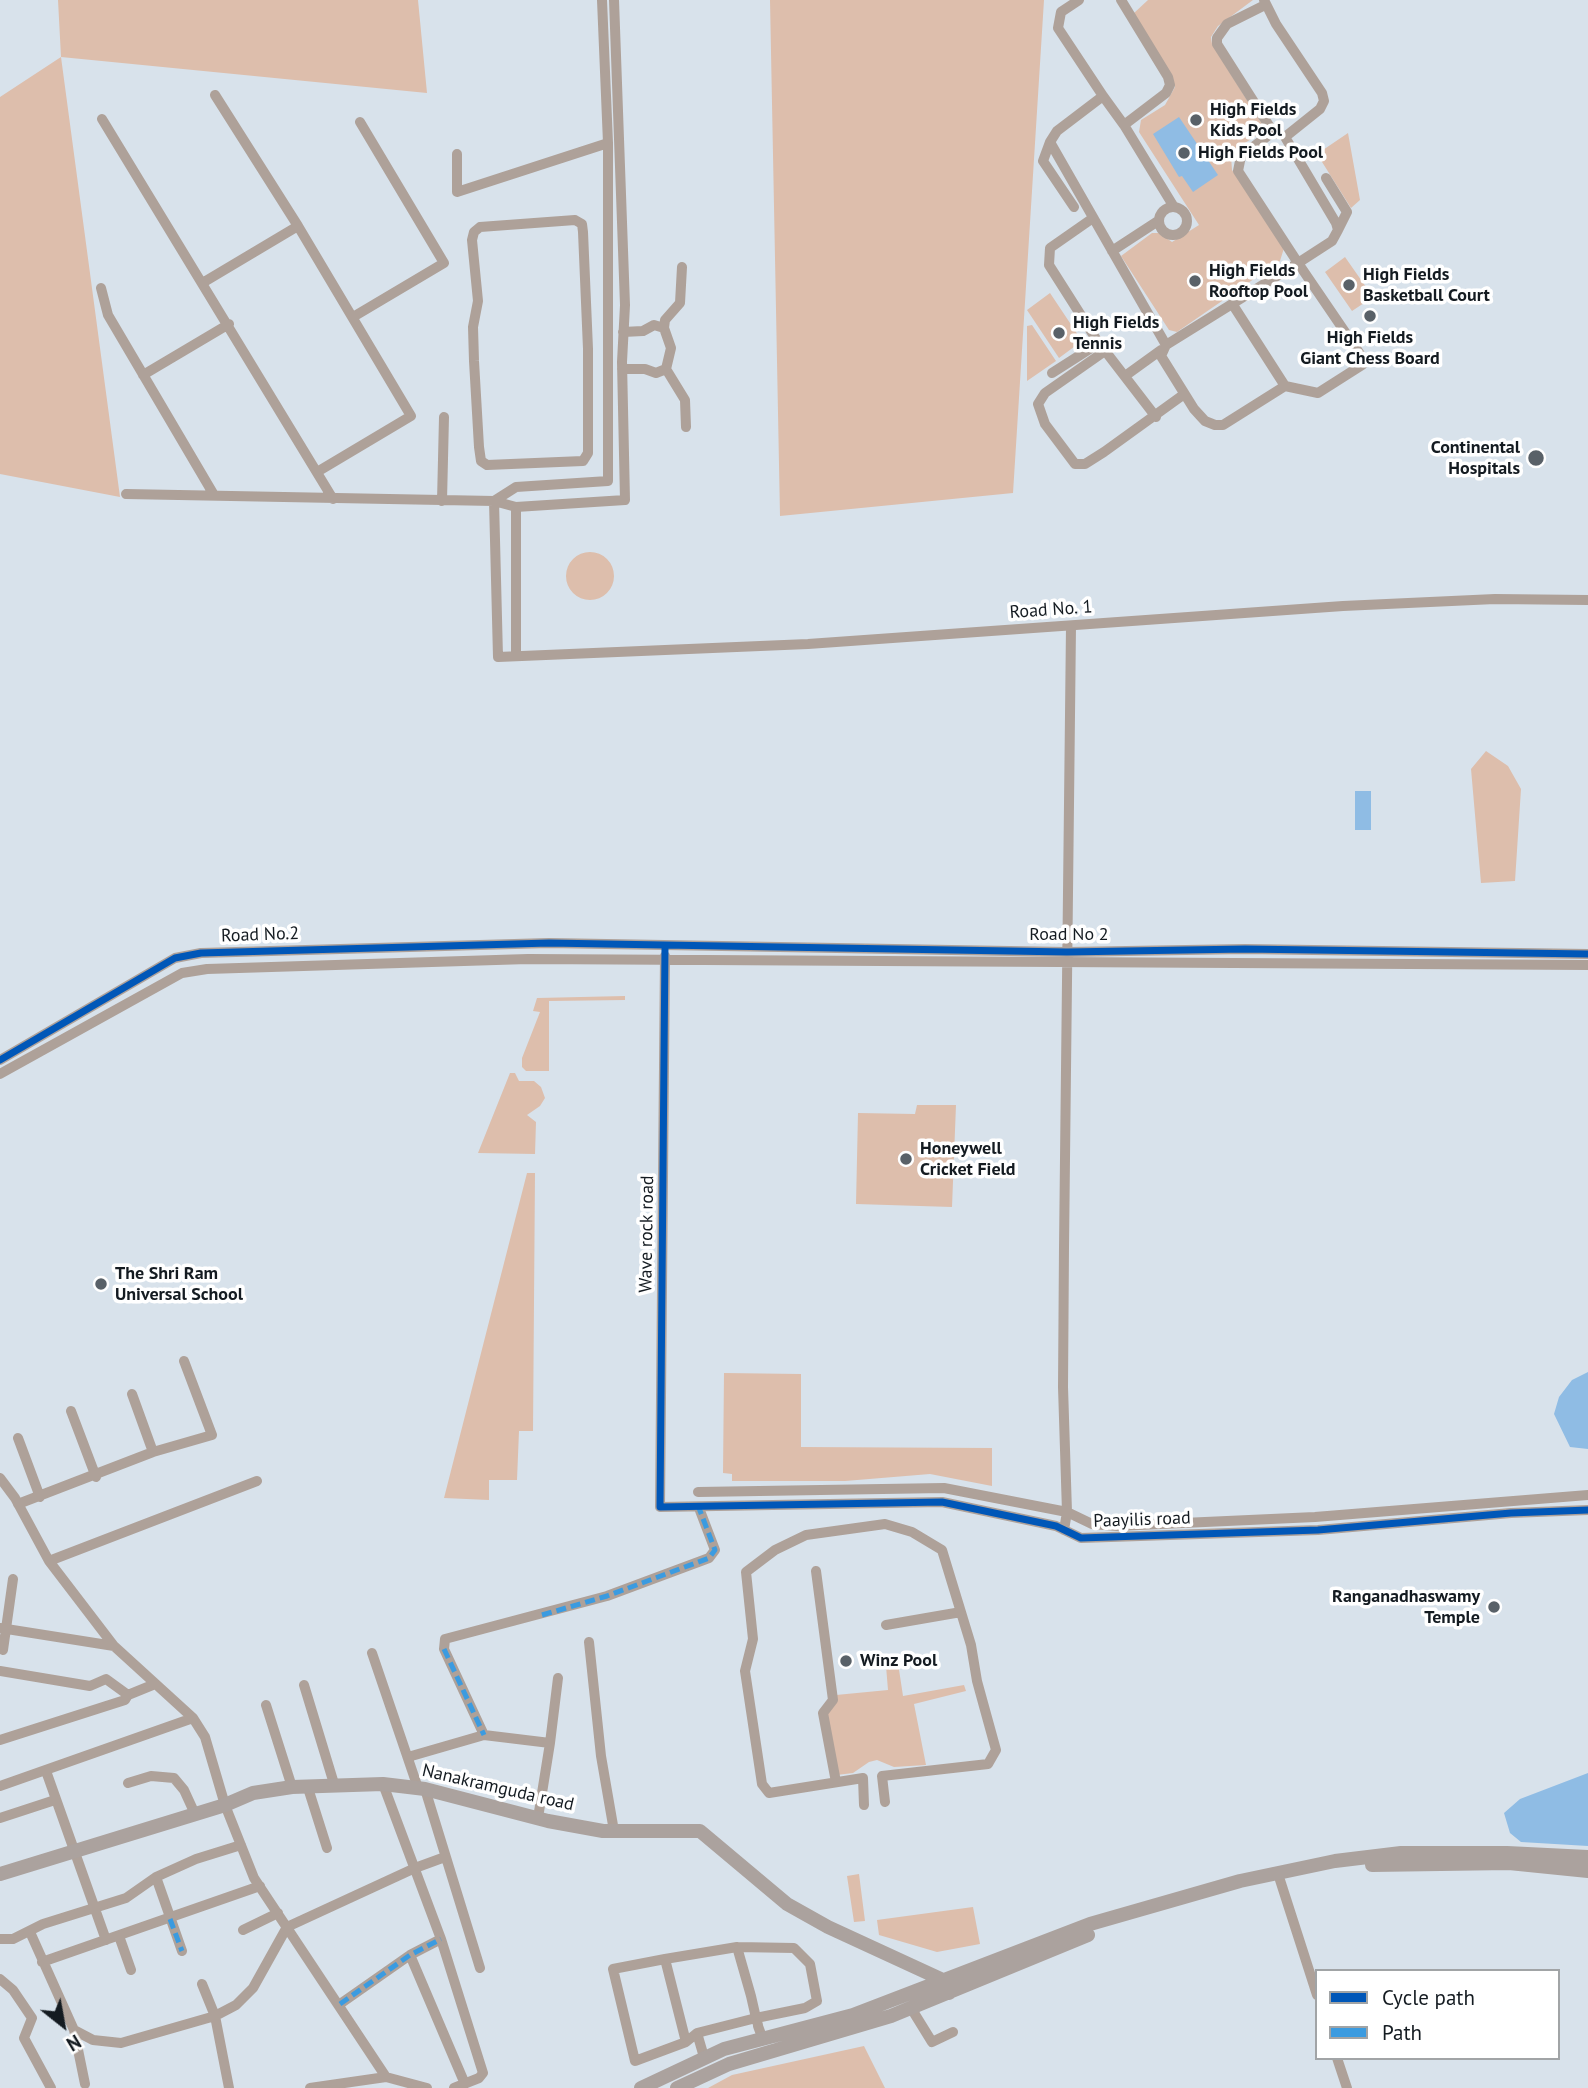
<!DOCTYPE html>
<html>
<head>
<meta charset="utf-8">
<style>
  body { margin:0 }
  #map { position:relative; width:1588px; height:2088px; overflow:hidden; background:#d8e2eb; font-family:"PT Sans",sans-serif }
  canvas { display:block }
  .legend { position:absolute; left:1315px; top:1969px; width:245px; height:91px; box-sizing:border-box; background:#fff; border:2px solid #a1a4a6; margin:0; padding:9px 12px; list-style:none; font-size:21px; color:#141b21 }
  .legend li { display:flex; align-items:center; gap:14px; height:35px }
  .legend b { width:35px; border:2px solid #a1a4a6 }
  .north { position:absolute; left:28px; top:1990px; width:70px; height:70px; -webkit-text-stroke:5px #fff; paint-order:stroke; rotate:149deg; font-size:19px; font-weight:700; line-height:28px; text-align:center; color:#141b21 }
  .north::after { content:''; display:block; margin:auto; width:24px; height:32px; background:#141b21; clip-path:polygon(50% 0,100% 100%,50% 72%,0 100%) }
</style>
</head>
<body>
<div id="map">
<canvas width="1588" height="2088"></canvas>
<ul class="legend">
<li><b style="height:9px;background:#0057b8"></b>Cycle path</li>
<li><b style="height:9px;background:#3b9be0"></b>Path</li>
</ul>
<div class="north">N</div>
</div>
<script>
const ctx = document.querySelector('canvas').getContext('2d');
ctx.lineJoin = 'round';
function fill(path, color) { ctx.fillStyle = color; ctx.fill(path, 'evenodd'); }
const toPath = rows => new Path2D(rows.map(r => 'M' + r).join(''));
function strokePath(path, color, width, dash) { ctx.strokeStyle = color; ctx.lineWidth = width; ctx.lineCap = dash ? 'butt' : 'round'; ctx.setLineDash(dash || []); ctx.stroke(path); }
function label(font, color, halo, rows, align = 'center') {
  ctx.font = font + ' "PT Sans",sans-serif'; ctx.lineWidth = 7; ctx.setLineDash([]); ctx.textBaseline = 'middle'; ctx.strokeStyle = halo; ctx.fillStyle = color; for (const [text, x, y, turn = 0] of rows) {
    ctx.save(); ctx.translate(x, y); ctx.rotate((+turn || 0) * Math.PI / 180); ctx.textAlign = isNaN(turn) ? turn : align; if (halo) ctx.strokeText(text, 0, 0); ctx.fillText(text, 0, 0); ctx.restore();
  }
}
fill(toPath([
  [58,0,418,0,427,93,61,57,120,497,0,474,0,97,61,57],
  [770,0,1044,0,1013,493,780,516],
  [1148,0,1253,0,1218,26,1211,37,1212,44,1262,124,1259,134,1234,150,1231,156,1232,170,1284,248,1280,261,1177,332,1169,330,1121,256,1152,233,1159,233,1172,242,1199,225,1139,132,1141,120,1165,105,1175,87,1134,13],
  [1348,133,1360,200,1351,208,1317,154],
  [1345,257,1373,297,1352,311,1325,272],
  [1050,293,1082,341,1059,358,1027,310],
  [1032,325,1056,361,1027,381,1027,326],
  '566 576a24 24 0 1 1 48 0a24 24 0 1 1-48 0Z',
  [1486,751,1508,766,1521,789,1515,881,1481,883,1471,769],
  [625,996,625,1000,549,1001,549,1071,526,1071,522,1067,522,1058,540,1012,533,1011,537,998],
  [510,1073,515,1073,519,1081,534,1081,541,1087,545,1098,540,1106,527,1115,536,1122,535,1154,478,1153],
  [917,1105,956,1105,952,1207,856,1204,858,1113,915,1114],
  [527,1173,535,1173,533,1431,519,1431,517,1480,489,1480,489,1500,444,1498],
  [724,1373,801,1374,801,1447,992,1448,992,1486,930,1474,845,1481,732,1481,732,1474,723,1473],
  [898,1663,903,1696,964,1685,966,1691,914,1704,926,1765,894,1767,877,1760,869,1762,853,1773,837,1775,827,1714,836,1695,888,1690,886,1666],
  [859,1874,865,1921,854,1922,847,1876],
  [973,1907,980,1944,937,1952,879,1935,877,1920],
  [864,2046,885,2088,708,2088,732,2075]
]), '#ddbeac');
fill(toPath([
  [1179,117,1218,175,1193,192,1182,176,1179,177,1153,134],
  [1355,791,1371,791,1371,830,1355,830],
  [1588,1372,1588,1449,1570,1447,1554,1414,1559,1397,1572,1380],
  [1588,1773,1588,1846,1521,1842,1510,1833,1504,1813,1520,1799]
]), '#8fbce4');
strokePath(toPath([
  [1079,0,1061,12,1058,28,1103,96,1057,131,1050,142,1166,345],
  [1121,0,1168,77,1170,85,1166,93,1124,125,1174,207],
  [1265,5,1227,24,1217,38,1217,44,1273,132,1278,134],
  [215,95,298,226,411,416,317,472],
  [1103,96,1124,125],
  [102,119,333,499],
  [1273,132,1241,156,1238,171,1298,263,1166,345,1161,356,1194,409,1205,421,1215,425,1223,425,1285,386],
  [1050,142,1043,161,1074,207],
  [457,154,457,192,608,143],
  [1326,178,1347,212,1338,230],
  '1159 221a14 14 0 1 1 28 0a14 14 0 1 1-28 0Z',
  [1093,218,1050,248,1049,265,1096,339,1156,417],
  [575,220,582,224,583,232,588,349,588,453,583,461,487,465,481,461,479,447,474,361,473,327,478,301,472,240,474,232,480,227,575,220],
  [1112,251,1158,221],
  [682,267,680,303,665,320,664,328,671,348,666,369,685,400,686,427],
  [204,282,298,226],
  [101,288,108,315,214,495],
  [1233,305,1285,386,1318,393,1362,365,1360,354,1298,263,1332,241,1338,230,1336,223,1285,137,1320,109,1324,101,1322,93,1276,24,1264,0],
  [353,317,444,263,360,122],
  [623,332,643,331,654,325,664,328],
  [1105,351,1045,393,1038,404,1045,424,1075,464,1085,464,1104,452,1183,395],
  [622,369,645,369,656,373,666,369],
  [1052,373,1099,343],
  [143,375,229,324],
  [1125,376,1161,350],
  [126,494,494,501,516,507,625,500,622,362,625,305,614,0],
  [442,501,444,417],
  [494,501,498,657,808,644,1343,606,1495,599,1588,600],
  [494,501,516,487,608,481,608,143,602,0],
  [516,507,516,656],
  [665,956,660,1507,942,1502,1056,1526,1081,1538,1318,1530,1511,1513,1588,1510],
  [0,1060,175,958,201,953,549,943,1067,952,1245,949,1588,954],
  [0,1074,182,973,207,969,528,959,1588,965],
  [132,1394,153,1452],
  [71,1411,96,1477],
  [18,1438,40,1497],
  [0,1478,15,1498,49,1561,114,1646,193,1718,205,1737,225,1805,254,1878,386,2077],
  [698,1492,944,1488,1067,1512,1092,1524,1117,1526,1315,1517,1588,1495],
  [18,1504,153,1452,212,1435,184,1361],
  [1064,1530,1067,1512,1063,1387,1064,1247,1071,626],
  [49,1561,257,1481],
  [816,1571,833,1700,823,1713,836,1782],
  [886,1625,961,1612],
  [0,1628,114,1646],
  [589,1642,601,1756,614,1831],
  [3,1650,13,1579],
  [372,1653,418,1788],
  [0,1671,90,1686,106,1679,128,1695],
  [304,1685,335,1787],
  [266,1705,292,1787],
  [484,1735,444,1649,445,1639,607,1596,709,1558,715,1550,699,1508],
  [0,1740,125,1700,128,1695,155,1684],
  [550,1743,558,1678],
  [408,1757,484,1735,550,1743,538,1818],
  [46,1771,106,1940],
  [128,1783,151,1776,174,1778,184,1790,195,1814],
  [383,1784,441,1939,483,2073,479,2078,454,2088],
  [0,1786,193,1718],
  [308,1788,327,1848],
  [425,1789,480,1968],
  [864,1805,863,1778,769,1793,762,1784,745,1671,753,1639,746,1572,775,1550,806,1535,885,1524,912,1532,942,1550,971,1645,977,1681,996,1750,988,1764,882,1776,885,1802],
  [0,1818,55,1800],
  [156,1877,182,1951],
  [1280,1880,1317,1995],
  [243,1930,278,1913],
  [30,1932,74,2030,93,2040,121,2043,215,2016,236,2005,253,1988,287,1927,415,1868,445,1857],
  [119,1936,131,1970],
  [0,1939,13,1939,43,1924,126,1898,156,1877,196,1859,241,1845],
  [737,1947,794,1948,810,1964,817,2001,805,2008,756,2018,697,2033,686,2042,665,1959,737,1947,751,1996,756,2018,758,2025,758,2026,762,2037],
  [410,1955,465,2084],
  [665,1959,613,1969,635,2061,686,2042],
  [42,1962,260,1886],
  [0,1979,13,1990,32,2018,24,2038,51,2088],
  [202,1984,215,2016,229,2088],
  [340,2004,410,1955,441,1939],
  [911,2008,932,2042,953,2032],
  [74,2030,85,2084],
  [697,2033,704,2057],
  [1337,2058,1347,2088],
  [310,2088,386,2077,427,2088]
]), '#aea199', 10);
strokePath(toPath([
  [1372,1865,1509,1863,1588,1871],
  [0,1874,225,1805,253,1793,292,1787,383,1784,425,1789,548,1821,603,1831,700,1831,787,1904,828,1927,943,1980,949,1993],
  [641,2088,724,2049,853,2015,1090,1924,1240,1881,1335,1861,1401,1853,1507,1853,1588,1857],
  [677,2088,729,2064,891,2016,1088,1935]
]), '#aba29e', 14);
strokePath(toPath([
  [542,1615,607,1596,709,1558,715,1550,699,1508],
  [444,1649,484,1735],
  [170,1919,182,1951],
  [340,2004,410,1955,441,1939]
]), '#3b9be0', 5, [10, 5]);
strokePath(toPath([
  [665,946,660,1507,942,1502,1056,1526,1081,1538,1318,1530,1511,1513,1588,1510],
  [0,1060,175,958,201,953,549,943,1067,952,1245,949,1588,954]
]), '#0057b8', 7);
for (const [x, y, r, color] of [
  [1196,120,7,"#596168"],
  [1184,153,7,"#596168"],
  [1195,281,7,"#596168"],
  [1349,285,7,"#596168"],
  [1370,316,7,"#596168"],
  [1059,333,7,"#596168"],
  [1536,458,9,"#596168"],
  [906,1159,7,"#596168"],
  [101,1284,7,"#596168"],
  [1494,1607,7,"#596168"],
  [846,1661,7,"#596168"]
]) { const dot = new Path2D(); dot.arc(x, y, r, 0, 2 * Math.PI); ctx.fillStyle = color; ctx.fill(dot); strokePath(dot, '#fff', 2.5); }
label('bold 18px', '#141b21', '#fff', [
  ["High Fields",1210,110],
  ["Kids Pool",1210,131],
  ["High Fields Pool",1198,153],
  ["High Fields",1209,271],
  ["Rooftop Pool",1209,292],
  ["High Fields",1363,275],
  ["Basketball Court",1363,296],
  ["High Fields",1073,323],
  ["Tennis",1073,344],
  ["High Fields",1370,338,"center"],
  ["Giant Chess Board",1370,359,"center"],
  ["Continental",1520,448,"right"],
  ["Hospitals",1520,469,"right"],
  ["Honeywell",920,1149],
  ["Cricket Field",920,1170],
  ["The Shri Ram",115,1274],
  ["Universal School",115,1295],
  ["Ranganadhaswamy",1480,1597,"right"],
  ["Temple",1480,1618,"right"],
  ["Winz Pool",860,1661]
], 'left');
label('18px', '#141b21', '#fff', [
  ["Road No. 1",1051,610,-4],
  ["Road No.2",260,935,-2],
  ["Road No 2",1069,935],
  ["Wave rock road",647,1234,-89],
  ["Paayilis road",1142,1520,-2],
  ["Nanakramguda road",498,1788,13]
]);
</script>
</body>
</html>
